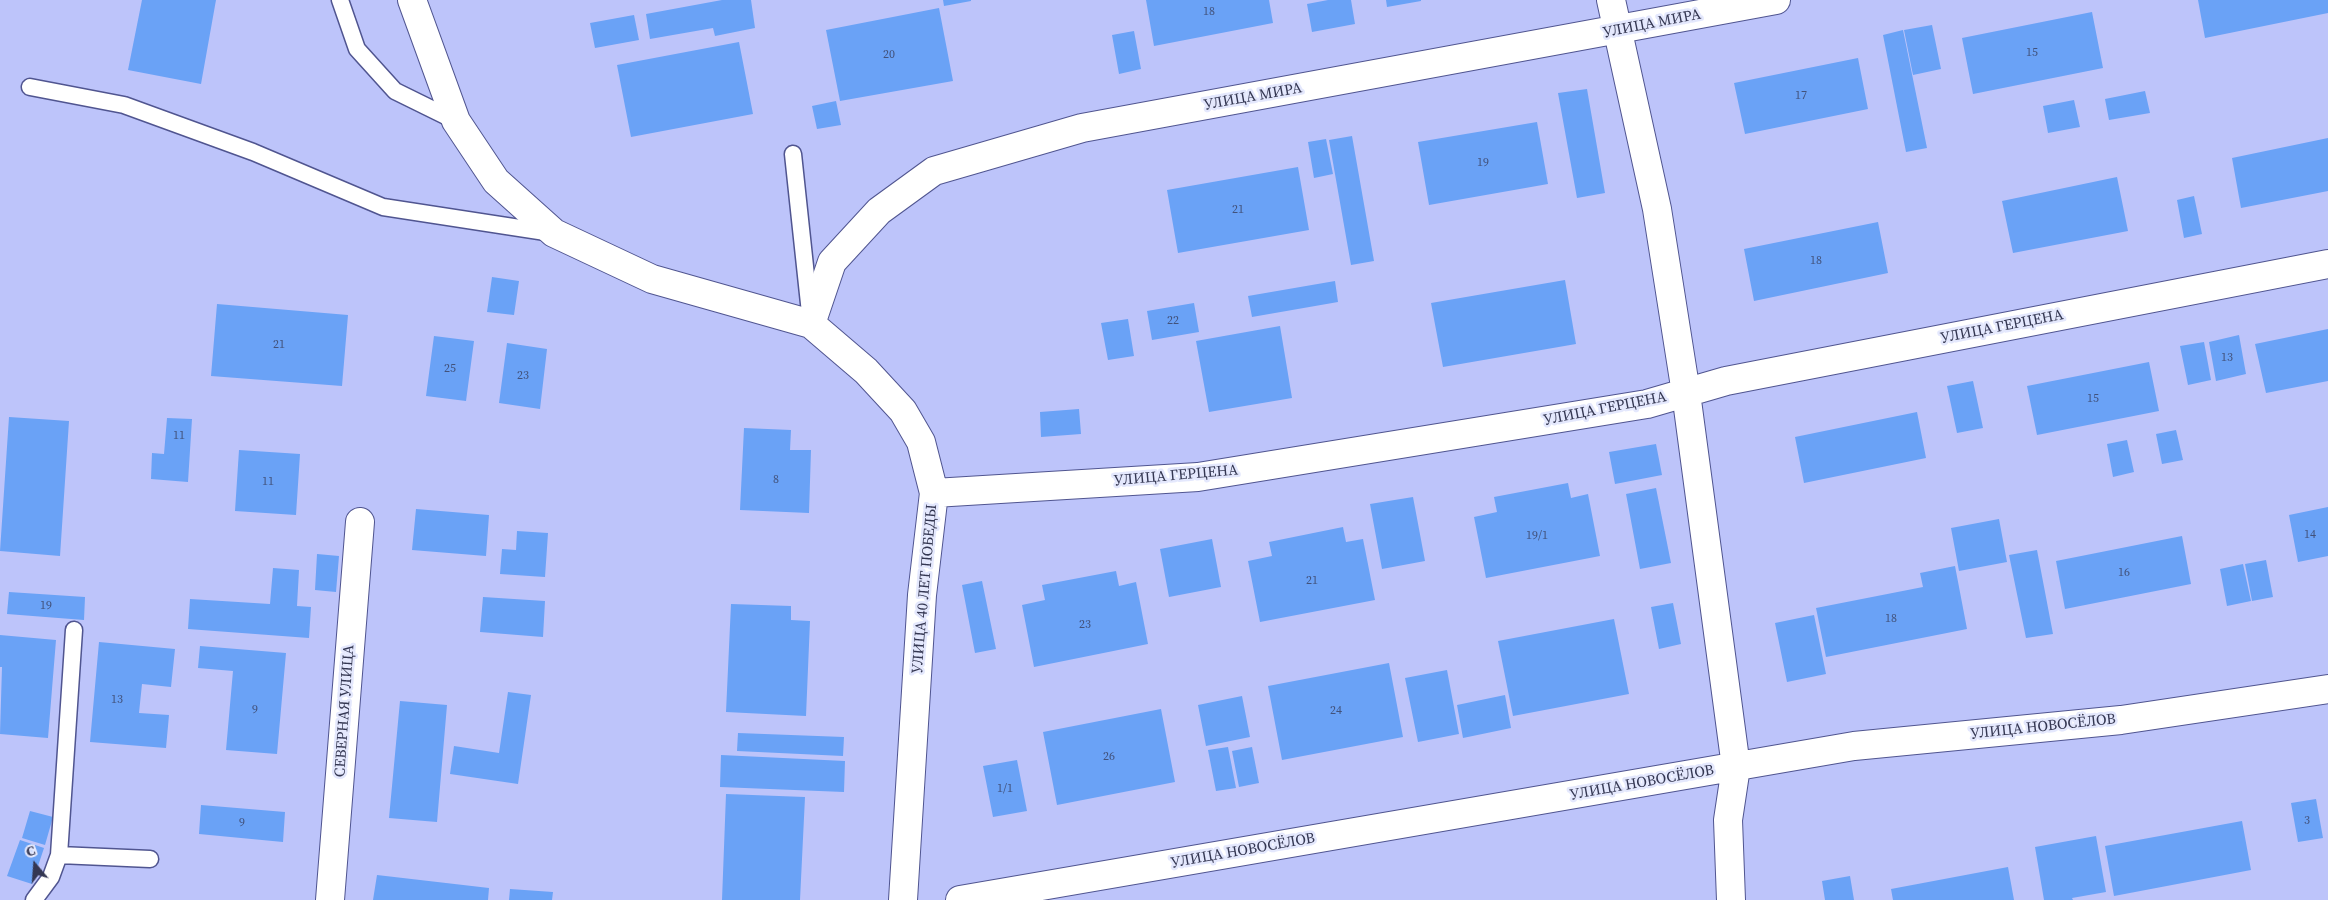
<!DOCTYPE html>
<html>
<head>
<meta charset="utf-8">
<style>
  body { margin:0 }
  #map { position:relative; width:2328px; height:900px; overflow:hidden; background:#bdc4fa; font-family:"Source Serif 4",serif }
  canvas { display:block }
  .north { position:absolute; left:10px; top:840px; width:50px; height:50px; -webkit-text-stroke:4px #e4e8fd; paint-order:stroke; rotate:342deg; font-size:14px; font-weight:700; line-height:20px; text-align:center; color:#343752 }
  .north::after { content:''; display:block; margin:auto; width:18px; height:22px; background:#343752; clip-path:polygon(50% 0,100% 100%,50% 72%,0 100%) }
</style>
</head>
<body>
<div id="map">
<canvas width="2328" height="900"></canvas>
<div class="north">С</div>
</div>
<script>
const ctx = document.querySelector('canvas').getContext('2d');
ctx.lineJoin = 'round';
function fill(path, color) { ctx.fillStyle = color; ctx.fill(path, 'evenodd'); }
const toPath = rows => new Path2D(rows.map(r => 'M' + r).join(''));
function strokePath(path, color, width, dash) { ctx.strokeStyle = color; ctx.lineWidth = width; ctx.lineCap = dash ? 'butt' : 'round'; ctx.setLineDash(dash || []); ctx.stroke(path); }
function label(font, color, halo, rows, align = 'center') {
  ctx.font = font + ' "Source Serif 4",serif'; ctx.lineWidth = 5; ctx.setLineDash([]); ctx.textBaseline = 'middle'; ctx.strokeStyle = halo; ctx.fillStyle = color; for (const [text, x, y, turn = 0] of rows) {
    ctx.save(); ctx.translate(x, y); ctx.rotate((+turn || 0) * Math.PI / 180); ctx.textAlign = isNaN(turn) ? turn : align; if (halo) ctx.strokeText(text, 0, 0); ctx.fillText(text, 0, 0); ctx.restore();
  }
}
fill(toPath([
  [142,0,216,0,201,84,128,70],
  [722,0,751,0,755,28,715,36,713,28,650,39,646,14],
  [943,0,971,0,971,1,944,6],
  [1146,0,1269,0,1273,23,1154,46],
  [1328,0,1351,0,1355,24,1312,32,1307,4],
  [1386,0,1421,0,1421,1,1387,7],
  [2198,0,2328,0,2328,13,2205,38],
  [939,8,953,81,840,101,826,30],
  [2092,12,2103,68,1973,94,1962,38],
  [634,15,639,40,595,48,590,23],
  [1932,25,1941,69,1913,75,1904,30],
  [1903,30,1927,148,1906,152,1883,35],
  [1134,31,1141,69,1119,74,1112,35],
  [739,42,753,114,631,137,617,65],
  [1858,58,1868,109,1745,134,1734,83],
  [1587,89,1605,193,1577,198,1558,93],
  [2145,91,2150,113,2109,120,2105,99],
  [2074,100,2080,127,2048,133,2043,106],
  [836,101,841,125,817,129,812,106],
  [1537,122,1548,184,1429,205,1418,142],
  [1352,136,1374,261,1351,265,1329,140],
  [2328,138,2328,191,2241,208,2232,158],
  [1326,139,1333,174,1314,178,1308,142],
  [1298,167,1309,230,1178,253,1167,190],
  [2117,177,2128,231,2013,253,2002,201],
  [2194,196,2202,234,2184,238,2177,200],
  [1878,222,1888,273,1754,301,1744,249],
  [492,277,519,281,514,315,487,312],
  [1565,280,1576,344,1443,367,1431,303],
  [1335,281,1338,302,1252,317,1248,296],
  [1194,303,1199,332,1152,340,1147,311],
  [217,304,348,315,342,386,211,376],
  [1128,319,1134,356,1108,360,1101,323],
  [1280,326,1292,398,1209,412,1196,341],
  [2328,329,2328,381,2266,393,2255,344],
  [2239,335,2246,374,2216,381,2209,342],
  [434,336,474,341,466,401,426,396],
  [2204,342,2211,380,2188,385,2180,346],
  [507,343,547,349,540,409,499,403],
  [2149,362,2159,411,2037,435,2027,386],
  [1973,381,1983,428,1957,433,1947,386],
  [1079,409,1081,434,1041,437,1040,412],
  [1917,412,1926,458,1804,483,1795,437],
  [9,417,69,421,60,556,0,551],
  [167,418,192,419,188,482,151,479,152,453,164,454],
  [744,428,791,430,790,450,811,450,809,513,740,510],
  [2176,430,2183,460,2162,464,2156,434],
  [2127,440,2134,472,2113,477,2107,444],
  [1656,444,1662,475,1615,484,1609,452],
  [239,450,300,454,296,515,235,511],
  [1568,483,1571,498,1588,494,1600,556,1486,578,1474,517,1497,512,1494,497],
  [1656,488,1671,563,1640,569,1626,494],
  [1413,497,1425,561,1382,569,1370,504],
  [2328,507,2328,556,2298,562,2289,515],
  [416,509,489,515,486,556,412,550],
  [1999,519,2007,562,1959,571,1951,528],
  [1343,527,1346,542,1363,539,1375,600,1260,622,1248,561,1272,556,1269,542],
  [517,531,548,533,545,577,500,574,502,549,516,550],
  [2182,536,2191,584,2065,609,2056,561],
  [1212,539,1221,587,1169,597,1160,549],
  [2037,550,2053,634,2026,638,2009,555],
  [317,554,339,556,336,592,315,590],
  [2266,560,2273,597,2252,601,2245,564],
  [2243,564,2251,601,2227,606,2220,569],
  [1955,566,1967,629,1826,657,1816,608,1923,587,1920,573],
  [273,568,299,570,297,606,311,607,309,638,188,629,190,599,270,604],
  [1116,571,1119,586,1136,582,1148,644,1034,667,1022,605,1045,600,1042,585],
  [982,581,996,649,975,653,962,585],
  [9,592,85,597,84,620,7,614],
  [483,597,545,601,543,637,480,632],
  [1673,603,1681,644,1659,649,1651,607],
  [731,604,791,606,791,620,810,621,806,716,726,712],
  [1814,615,1826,674,1787,682,1775,623],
  [1614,619,1629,694,1513,716,1498,641],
  [0,635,56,640,48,738,0,734,2,667,0,667],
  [99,642,175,649,171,687,142,684,139,713,169,715,166,748,90,742],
  [200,646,286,653,277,754,226,750,233,671,198,668],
  [1389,663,1403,737,1282,760,1268,686],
  [1447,670,1459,734,1418,742,1405,678],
  [508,692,531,695,518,784,450,774,454,746,499,753],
  [1505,695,1511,728,1463,738,1457,705],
  [1242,696,1250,737,1206,746,1198,705],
  [400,701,447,705,437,822,389,818],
  [1161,709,1175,782,1057,805,1043,732],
  [738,733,844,737,843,756,737,751],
  [1228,747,1236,788,1216,791,1208,750],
  [1252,747,1259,783,1239,787,1232,751],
  [721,755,845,761,844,792,720,787],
  [1017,760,1027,811,993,817,983,766],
  [726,794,805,797,800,900,722,900],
  [2316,799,2323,838,2298,842,2291,803],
  [201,805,285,812,283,842,199,834],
  [30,811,53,817,45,845,22,838],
  [2242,821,2251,870,2114,896,2105,846],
  [2096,836,2106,892,2072,898,2073,900,2044,900,2035,847],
  [20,840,44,848,32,884,7,876],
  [2008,867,2014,900,1893,900,1891,889],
  [377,875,489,888,488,900,373,900],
  [1850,876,1854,900,1825,900,1822,881],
  [510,889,553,892,552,900,509,900]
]), '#6aa2f6');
const lane = toPath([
  [340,0,357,49,395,91,456,121],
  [30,87,124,105,253,152,383,207,552,233],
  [793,154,810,313],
  [59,855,150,859],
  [34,900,51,877,59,855,74,630]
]);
const street = toPath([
  [412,0,456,121,496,181,554,233,652,279,811,324,866,371,903,411,921,442,934,493,922,595,903,900],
  [1611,0,1657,209,1686,393,1736,767,1728,820,1731,900],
  [811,324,832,262,879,211,934,171,1082,128,1776,0],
  [934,493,1198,477,1647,404,1726,381,2328,264],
  [330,900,360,522],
  [960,900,1854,746,2121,720,2328,689]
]);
strokePath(lane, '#505590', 19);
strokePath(street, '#505590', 30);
strokePath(lane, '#fff', 16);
strokePath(street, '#fff', 28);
label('12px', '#42527b', null, [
  ["18",1209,12],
  ["15",2032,53],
  ["20",889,55],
  ["17",1801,96],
  ["19",1483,163],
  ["21",1238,210],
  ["18",1816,261],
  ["22",1173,321],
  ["21",279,345],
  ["13",2227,358],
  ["25",450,369],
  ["23",523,376],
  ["15",2093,399],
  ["11",179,436],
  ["8",776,480],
  ["11",268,482],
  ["14",2310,535],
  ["19/1",1537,536],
  ["16",2124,573],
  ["21",1312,581],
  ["19",46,606],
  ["18",1891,619],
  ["23",1085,625],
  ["13",117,700],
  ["9",255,710],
  ["24",1336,711],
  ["26",1109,757],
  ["1/1",1005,789],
  ["3",2307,821],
  ["9",242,823]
]);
label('15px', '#343752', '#e4e8fd', [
  ["УЛИЦА МИРА",1652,24,-11],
  ["УЛИЦА МИРА",1253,97,-10],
  ["УЛИЦА ГЕРЦЕНА",2002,327,-11],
  ["УЛИЦА ГЕРЦЕНА",1605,409,-11],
  ["УЛИЦА ГЕРЦЕНА",1176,476,-5],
  ["УЛИЦА 40 ЛЕТ ПОБЕДЫ",925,589,-85],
  ["СЕВЕРНАЯ УЛИЦА",345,711,-86],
  ["УЛИЦА НОВОСЁЛОВ",2043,727,-6],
  ["УЛИЦА НОВОСЁЛОВ",1642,783,-10],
  ["УЛИЦА НОВОСЁЛОВ",1243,851,-10]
]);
</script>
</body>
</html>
